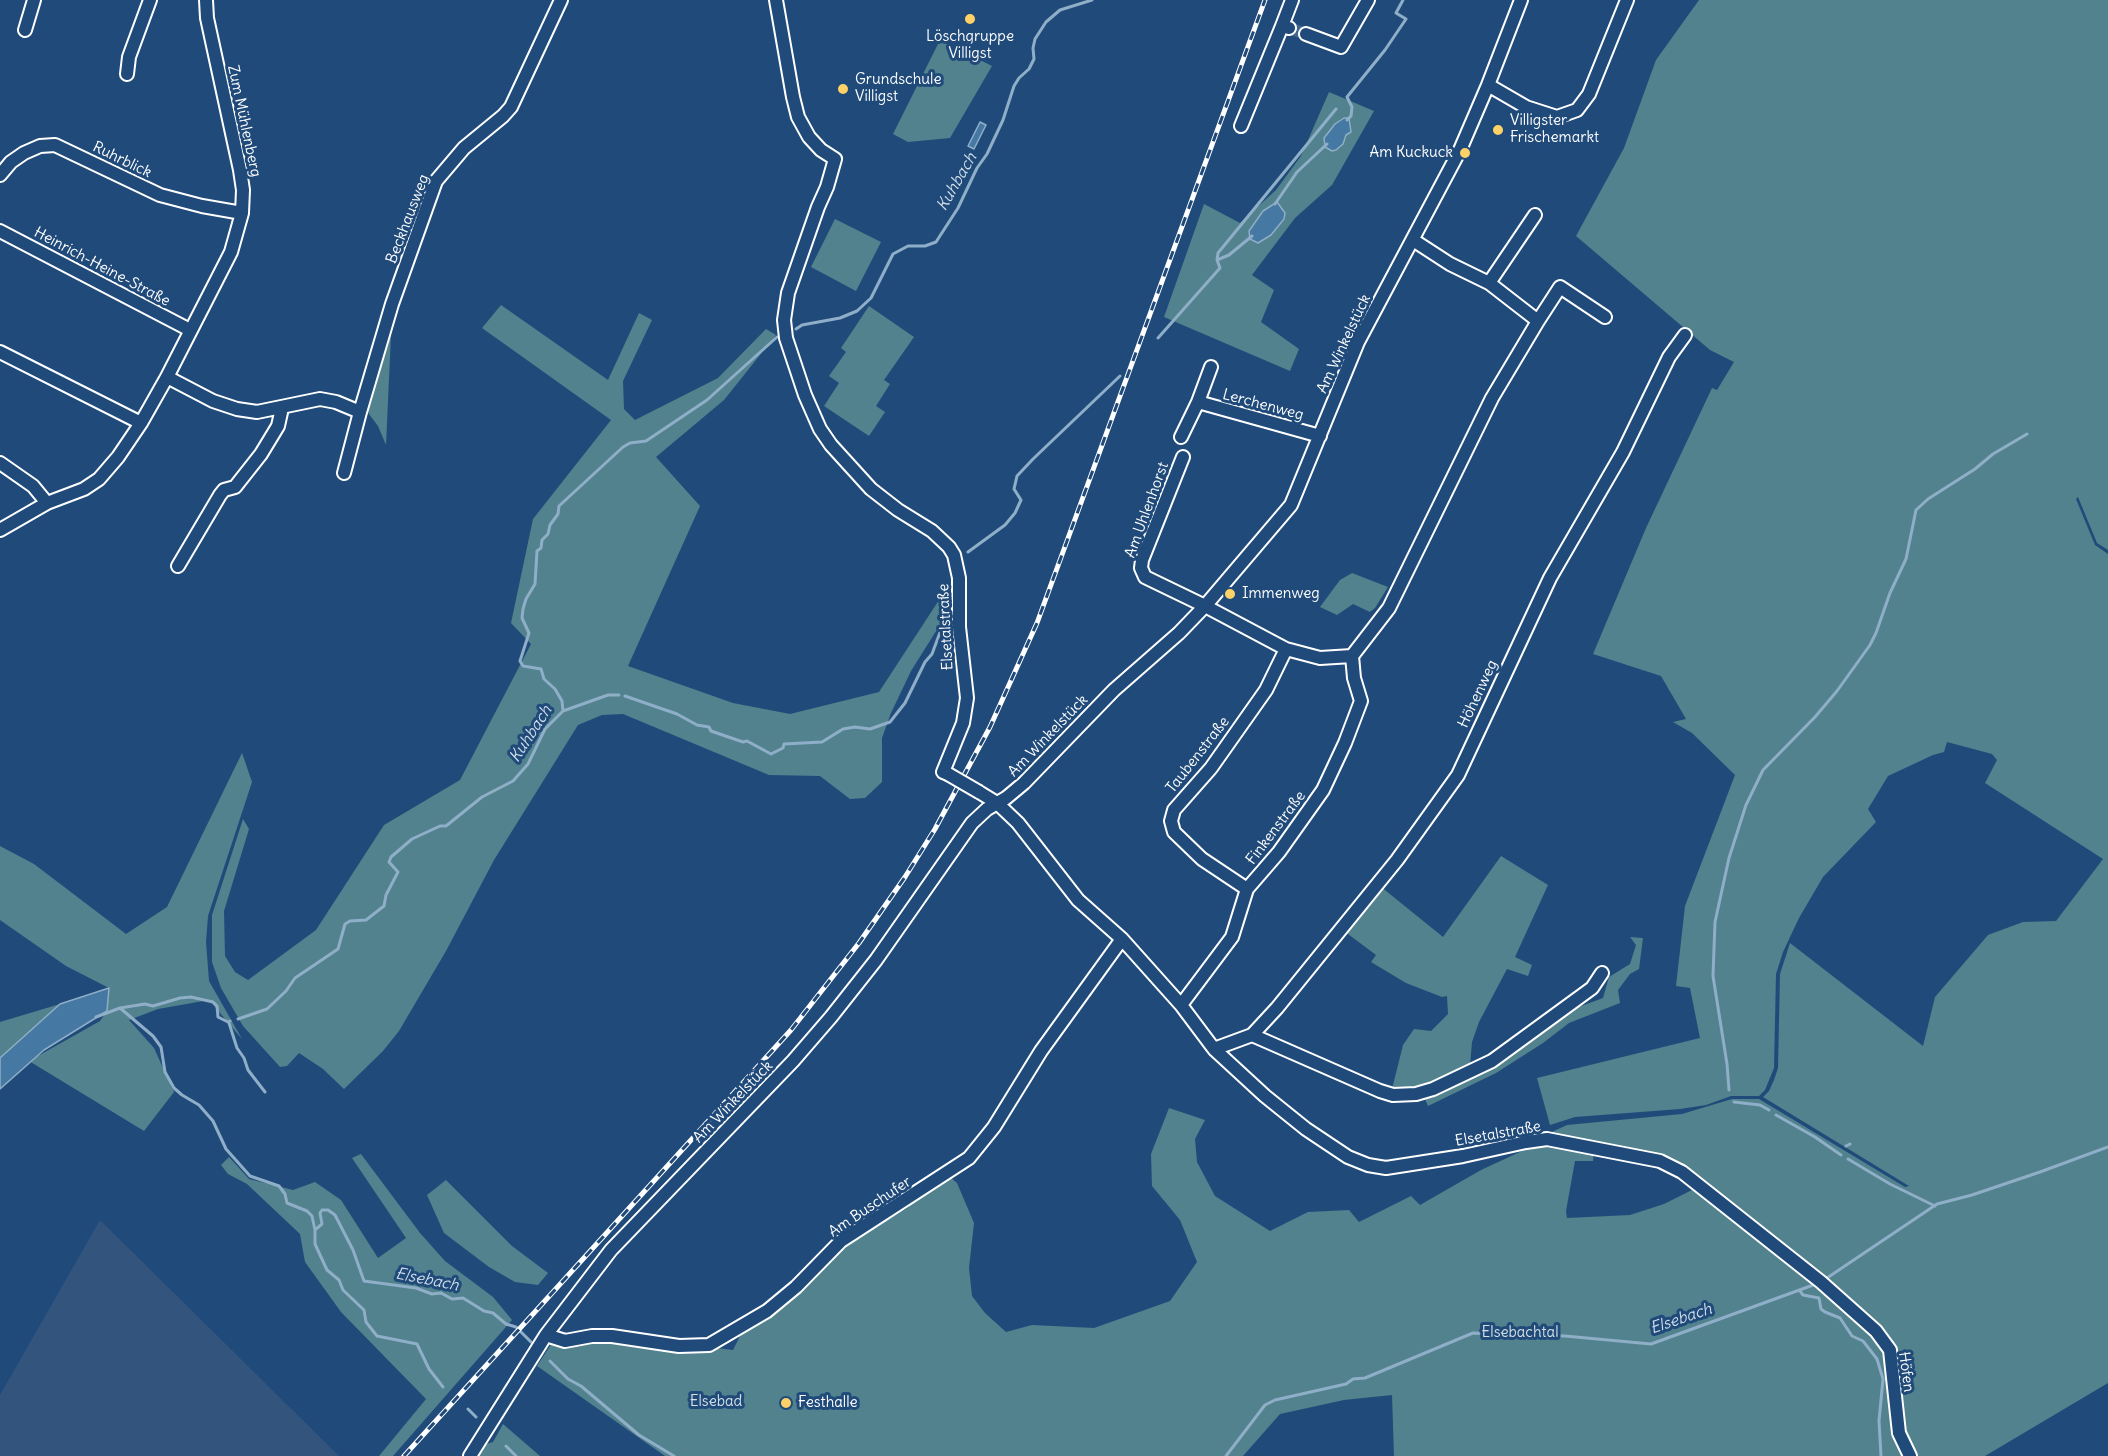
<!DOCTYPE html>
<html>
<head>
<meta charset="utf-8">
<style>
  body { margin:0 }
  canvas { display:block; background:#1f4a7a }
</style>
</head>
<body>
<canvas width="2108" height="1456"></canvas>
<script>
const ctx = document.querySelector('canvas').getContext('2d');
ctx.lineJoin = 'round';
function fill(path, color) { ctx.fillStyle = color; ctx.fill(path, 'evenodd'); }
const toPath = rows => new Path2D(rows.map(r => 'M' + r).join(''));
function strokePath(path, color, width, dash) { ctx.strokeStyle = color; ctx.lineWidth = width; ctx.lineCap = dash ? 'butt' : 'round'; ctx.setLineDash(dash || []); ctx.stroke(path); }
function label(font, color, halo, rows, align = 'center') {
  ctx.font = font + ' Delius,sans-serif'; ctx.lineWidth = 6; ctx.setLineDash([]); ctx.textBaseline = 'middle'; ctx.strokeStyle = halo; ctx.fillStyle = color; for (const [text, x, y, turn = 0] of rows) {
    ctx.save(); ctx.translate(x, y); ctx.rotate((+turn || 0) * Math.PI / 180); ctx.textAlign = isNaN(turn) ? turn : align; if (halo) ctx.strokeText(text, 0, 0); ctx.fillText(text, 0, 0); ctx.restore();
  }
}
fill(toPath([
  [100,1220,339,1456,0,1456,0,1395]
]), '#33547d');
fill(toPath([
  [1699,0,2108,0,2108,550,2097,543,2078,497,2076,499,2095,545,2108,554,2108,1383,1985,1456,1394,1456,1392,1395,1344,1400,1280,1414,1243,1456,665,1456,537,1366,552,1343,614,1340,679,1352,709,1347,733,1350,740,1336,779,1309,843,1247,909,1207,909,1202,949,1176,957,1183,974,1223,969,1268,972,1296,985,1313,1006,1332,1032,1325,1094,1328,1170,1301,1197,1262,1180,1220,1152,1186,1151,1154,1169,1108,1205,1120,1195,1139,1197,1162,1215,1196,1270,1231,1308,1212,1349,1210,1359,1222,1411,1196,1420,1205,1481,1170,1537,1144,1594,1149,1593,1161,1575,1161,1566,1211,1567,1218,1630,1215,1664,1204,1698,1187,1683,1171,1543,1136,1567,1125,1682,1114,1732,1099,1759,1099,1905,1187,1909,1186,1763,1097,1769,1091,1774,1080,1778,1068,1780,974,1790,943,1923,1046,1935,997,1988,935,2023,922,2056,921,2103,859,1985,783,1997,760,1992,754,1947,742,1944,752,1933,755,1888,776,1868,809,1876,822,1823,877,1799,918,1783,952,1776,974,1774,1068,1765,1090,1759,1096,1731,1096,1706,1105,1680,1109,1575,1117,1550,1125,1537,1078,1700,1038,1690,988,1676,986,1685,906,1735,775,1692,733,1673,722,1686,719,1661,676,1593,654,1646,528,1712,388,1717,390,1734,362,1710,350,1576,236,1624,148,1656,60],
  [940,40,992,66,950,138,908,142,893,134],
  [1329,92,1374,111,1332,185,1295,218,1252,275,1274,290,1261,322,1299,349,1290,371,1164,317,1204,204,1240,223,1276,190,1301,156],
  [835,219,881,242,856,291,811,267],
  [501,305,608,380,639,313,652,320,623,381,624,409,635,420,718,378,766,329,776,335,724,400,656,457,700,506,628,666,733,703,790,714,879,692,941,597,943,620,911,671,891,713,882,738,882,782,865,798,850,799,820,776,769,775,623,714,602,715,578,725,494,860,446,951,399,1031,383,1051,344,1089,323,1069,299,1053,287,1066,280,1067,243,1026,221,988,212,962,212,915,243,819,249,829,224,911,225,956,235,972,248,980,316,930,384,825,460,780,531,644,511,623,533,519,611,420,482,328],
  [869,306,914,337,884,380,890,384,876,406,885,412,869,436,824,406,839,383,829,376,846,352,841,348],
  [391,319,391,335,386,445,378,426,369,414,366,406],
  [1352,573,1388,587,1375,608,1370,612,1353,604,1337,615,1320,607,1340,580],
  [242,753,252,782,208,916,206,942,209,981,242,1039,209,1000,158,1009,129,1020,154,1048,174,1092,144,1131,29,1061,100,1021,107,1011,109,988,66,966,0,920,0,846,34,864,126,934,167,907],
  [1501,856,1548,885,1515,957,1532,965,1528,976,1507,969,1479,1022,1472,1042,1470,1066,1444,1081,1407,1090,1392,1089,1403,1045,1414,1029,1431,1031,1448,1014,1447,996,1442,997,1406,983,1371,962,1376,955,1344,931,1380,886,1443,937],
  [1630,937,1643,938,1639,969,1630,974,1618,990,1620,1003,1569,1023,1543,1043,1496,1073,1428,1106,1425,1099,1494,1066,1573,1009,1603,998,1609,977,1630,964,1636,945],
  [60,1004,0,1058,0,1022],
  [361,1154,420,1233,445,1261,493,1297,512,1320,393,1456,379,1456,426,1399,341,1312,305,1262,300,1234,247,1184,228,1174,221,1165,229,1157,249,1179,293,1190,315,1182,341,1200,378,1258,406,1238,352,1158],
  [446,1180,512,1246,548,1273,538,1285,515,1282,489,1267,444,1233,427,1195],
  [503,1424,540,1456,475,1456,480,1446,493,1442]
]), '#51828d');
const water = toPath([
  [1344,118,1349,118,1351,132,1346,135,1343,144,1336,150,1332,151,1325,147,1324,138,1335,124,1344,118],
  [980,122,986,125,974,149,968,146,980,122],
  [1277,202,1285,213,1284,219,1271,235,1258,243,1250,239,1249,231,1263,211,1277,202],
  [109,988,107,1011,44,1050,0,1089,0,1058,60,1004,109,988]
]);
fill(water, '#4578a2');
strokePath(water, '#8faec7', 1.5);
strokePath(toPath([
  [1347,120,1351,116,1352,107,1347,97,1385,50,1406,19,1396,13,1403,0],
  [1275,204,1297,172,1327,144],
  [1217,260,1218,253,1336,109],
  [796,329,802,325,840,318,857,311,871,298,893,254,908,246,925,246,936,242,958,208,977,168,987,154,1003,120,1014,86,1019,78,1029,69,1034,59,1033,48,1035,39,1046,22,1060,10,1092,0],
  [1158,338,1220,268,1217,260,1229,255,1252,236],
  [968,552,1005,525,1015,513,1021,500,1014,489,1017,476,1033,459,1120,376],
  [625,696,677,714,697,725,709,727,711,731,743,742,747,741,771,754,783,748,784,744,822,742,843,729,855,727,870,729,890,722,905,703,925,662,932,654,949,608],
  [563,711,608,695,619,695],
  [120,1008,145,1004,153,1006,180,998,191,997,213,1002,217,1006,218,1017,228,1022,230,1021],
  [96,1017,120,1008,153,1036,161,1047,165,1072,174,1088,182,1095,199,1105,213,1121,226,1149,250,1176,279,1186,285,1194,287,1203,307,1211,312,1216,315,1230,322,1224,320,1213,322,1210,328,1210,335,1215,353,1250,364,1281,416,1288,432,1294,441,1293,452,1299,463,1298,484,1311,493,1313,506,1324,516,1327,531,1342],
  [238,1019,267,1009,286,991,295,978,338,949,345,924,350,921,366,920,384,906,386,895,398,872,389,862,391,857,412,839,440,826,446,826,482,797,513,781,528,764,545,729,563,711,562,701,555,689,544,679,541,669,523,666,520,661,529,633,522,618,523,609,526,599,535,584,537,551,541,548,542,540,548,534,550,525,558,514,559,506,623,447,630,443,646,441,707,400,777,337],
  [229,1023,237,1048,244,1058,248,1070,265,1092],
  [1729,1090,1727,1064,1713,976,1715,922,1729,858,1746,805,1763,770,1815,717,1837,691,1870,645,1876,633,1890,593,1906,559,1916,510,1928,499,1975,469,1993,454,2027,434],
  [1734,1102,1760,1105,1769,1110],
  [1776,1115,1815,1137,1841,1155],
  [1846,1146,1850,1144],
  [1848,1159,1890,1184,1935,1206],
  [315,1230,315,1244,327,1270,339,1280,343,1290,364,1310,366,1322,377,1336,417,1344,429,1369,443,1387],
  [1824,1280,1937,1204,1972,1195,2040,1172,2108,1147],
  [1800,1291,1803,1295,1819,1298,1821,1309,1825,1312,1840,1318,1852,1336,1863,1341,1877,1359,1883,1379,1879,1421,1881,1456],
  [550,1361,568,1379,581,1386,639,1435,674,1456],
  [468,1409,476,1417],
  [506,1446,516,1456],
  [1226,1456,1265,1405,1275,1400,1346,1384,1353,1379,1365,1378,1473,1333,1565,1336,1651,1344,1816,1284]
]), '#8faec7', 3);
strokePath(toPath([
  [1289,28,1306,34]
]), '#41658e', 12, [12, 6]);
const minor = toPath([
  [206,0,207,18,240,170,243,190,242,213,231,252,167,377,213,401,237,409,257,412,320,399,336,402,360,412],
  [776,0,793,97,798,117,809,137,821,150,835,159,827,187,818,207,788,293,784,320,786,338,805,395,820,429,831,445,871,489,898,510,932,531,949,547,954,555,959,578,959,627,967,698,963,723,943,772,948,774],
  [1282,26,1292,0],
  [25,30,34,0],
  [1306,34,1341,47,1368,0],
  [127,74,129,57,150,0],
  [1488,85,1526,107,1557,117,1577,110,1589,94,1627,0],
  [1241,126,1282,26,1289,28],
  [0,175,11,162,24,153,40,146,55,145,160,195,202,206,242,213],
  [0,231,190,330],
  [1489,283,1535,215],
  [1538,321,1560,287,1605,317],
  [0,352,141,423],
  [1198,402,1320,436],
  [1181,437,1198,402,1211,367],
  [1183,457,1142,560,1141,568,1145,577,1205,606,1286,649,1320,658,1352,656,1389,608,1492,398,1538,321,1489,283,1450,264,1413,240],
  [0,463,33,486,47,503],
  [344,473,360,412,392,304,436,181,464,148,503,116,511,107,561,0],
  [0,530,47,503,84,489,99,479,118,457,141,423,167,377],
  [178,566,220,495,224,490,235,487,261,454,278,426,282,408],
  [979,792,997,803,1018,823,1078,900,1122,939,1181,1005,1214,1049,1265,1096,1306,1129,1348,1157,1368,1165,1386,1168,1463,1156,1526,1142,1547,1139,1660,1161,1682,1172,1821,1282,1876,1331,1890,1350,1899,1433,1910,1456],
  [1247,889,1202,859,1174,832,1171,821,1174,810,1211,768,1266,690,1286,649],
  [1181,1005,1232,937,1247,889,1279,852,1323,790,1345,743,1361,701,1354,678,1352,656],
  [1252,1035,1380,1091,1393,1095,1416,1094,1433,1089,1492,1061,1592,988,1602,973],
  [1214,1049,1252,1035,1277,1008,1397,860,1458,775,1550,578,1623,452,1669,357,1685,335],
  [546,1335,565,1341,592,1336,612,1336,679,1346,709,1345,767,1311,796,1287,841,1241,969,1158,994,1127,1041,1051,1122,939],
  [470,1456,546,1335,611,1250,793,1061,831,1017,876,960,972,823,987,809,1006,798,1024,783,1114,690,1179,633,1205,606,1291,505,1358,342,1460,150,1488,85,1521,0]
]);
strokePath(minor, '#fff', 16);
strokePath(minor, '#1f4a7a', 12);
const rail = toPath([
  [404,1456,791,1030,859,943,905,877,935,829,990,727,1037,623,1265,0]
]);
strokePath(rail, '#fff', 5);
strokePath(rail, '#1f4a7a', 3, [9]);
const minorBridge = toPath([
  [948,774,979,792]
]);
strokePath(minorBridge, '#fff', 16, []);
strokePath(minorBridge, '#1f4a7a', 12);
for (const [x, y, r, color] of [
  [970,19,6,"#ffd166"],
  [843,89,6,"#ffd166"],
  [1498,130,6,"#ffd166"],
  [1465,153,6,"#ffd166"],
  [1230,594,6,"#ffd166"],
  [786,1403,6,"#ffd166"]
]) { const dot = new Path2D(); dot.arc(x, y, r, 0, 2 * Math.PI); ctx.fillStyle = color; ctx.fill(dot); strokePath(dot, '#1f4a7a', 2); }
label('15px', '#fff', '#1f4a7a', [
  ["Löschgruppe",970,37,"center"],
  ["Villigst",970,54,"center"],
  ["Grundschule",855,80],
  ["Villigst",855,97],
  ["Villigster",1510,121],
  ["Frischemarkt",1510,138],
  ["Am Kuckuck",1453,153,"right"],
  ["Immenweg",1242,594],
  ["Festhalle",798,1403]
], 'left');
label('15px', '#fff', '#1f4a7a', [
  ["Zum Mühlenberg",244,121,78],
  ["Ruhrblick",122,160,26],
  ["Beckhausweg",408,219,-69],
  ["Heinrich-Heine-Straße",102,267,28],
  ["Am Winkelstück",1344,344,-65],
  ["Lerchenweg",1263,405,15],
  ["Am Uhlenhorst",1147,510,-70],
  ["Elsetalstraße",946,627,-93],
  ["Höhenweg",1478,694,-65],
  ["Am Winkelstück",1048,736,-46],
  ["Taubenstraße",1198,755,-52],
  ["Finkenstraße",1276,828,-53],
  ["Am Winkelstück",733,1102,-46],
  ["Elsetalstraße",1498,1134,-10],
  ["Am Buschufer",870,1207,-34],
  ["Höfen",1906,1372,82]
]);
label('15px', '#d4e0e2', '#1f4a7a', [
  ["Elsebachtal",1520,1333],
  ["Elsebad",716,1402]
]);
label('italic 16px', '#d0dde8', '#1f4a7a', [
  ["Kuhbach",957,182,-60],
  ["Kuhbach",531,734,-57],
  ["Elsebach",427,1280,11],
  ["Elsebach",1681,1319,-19]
]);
</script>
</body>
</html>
